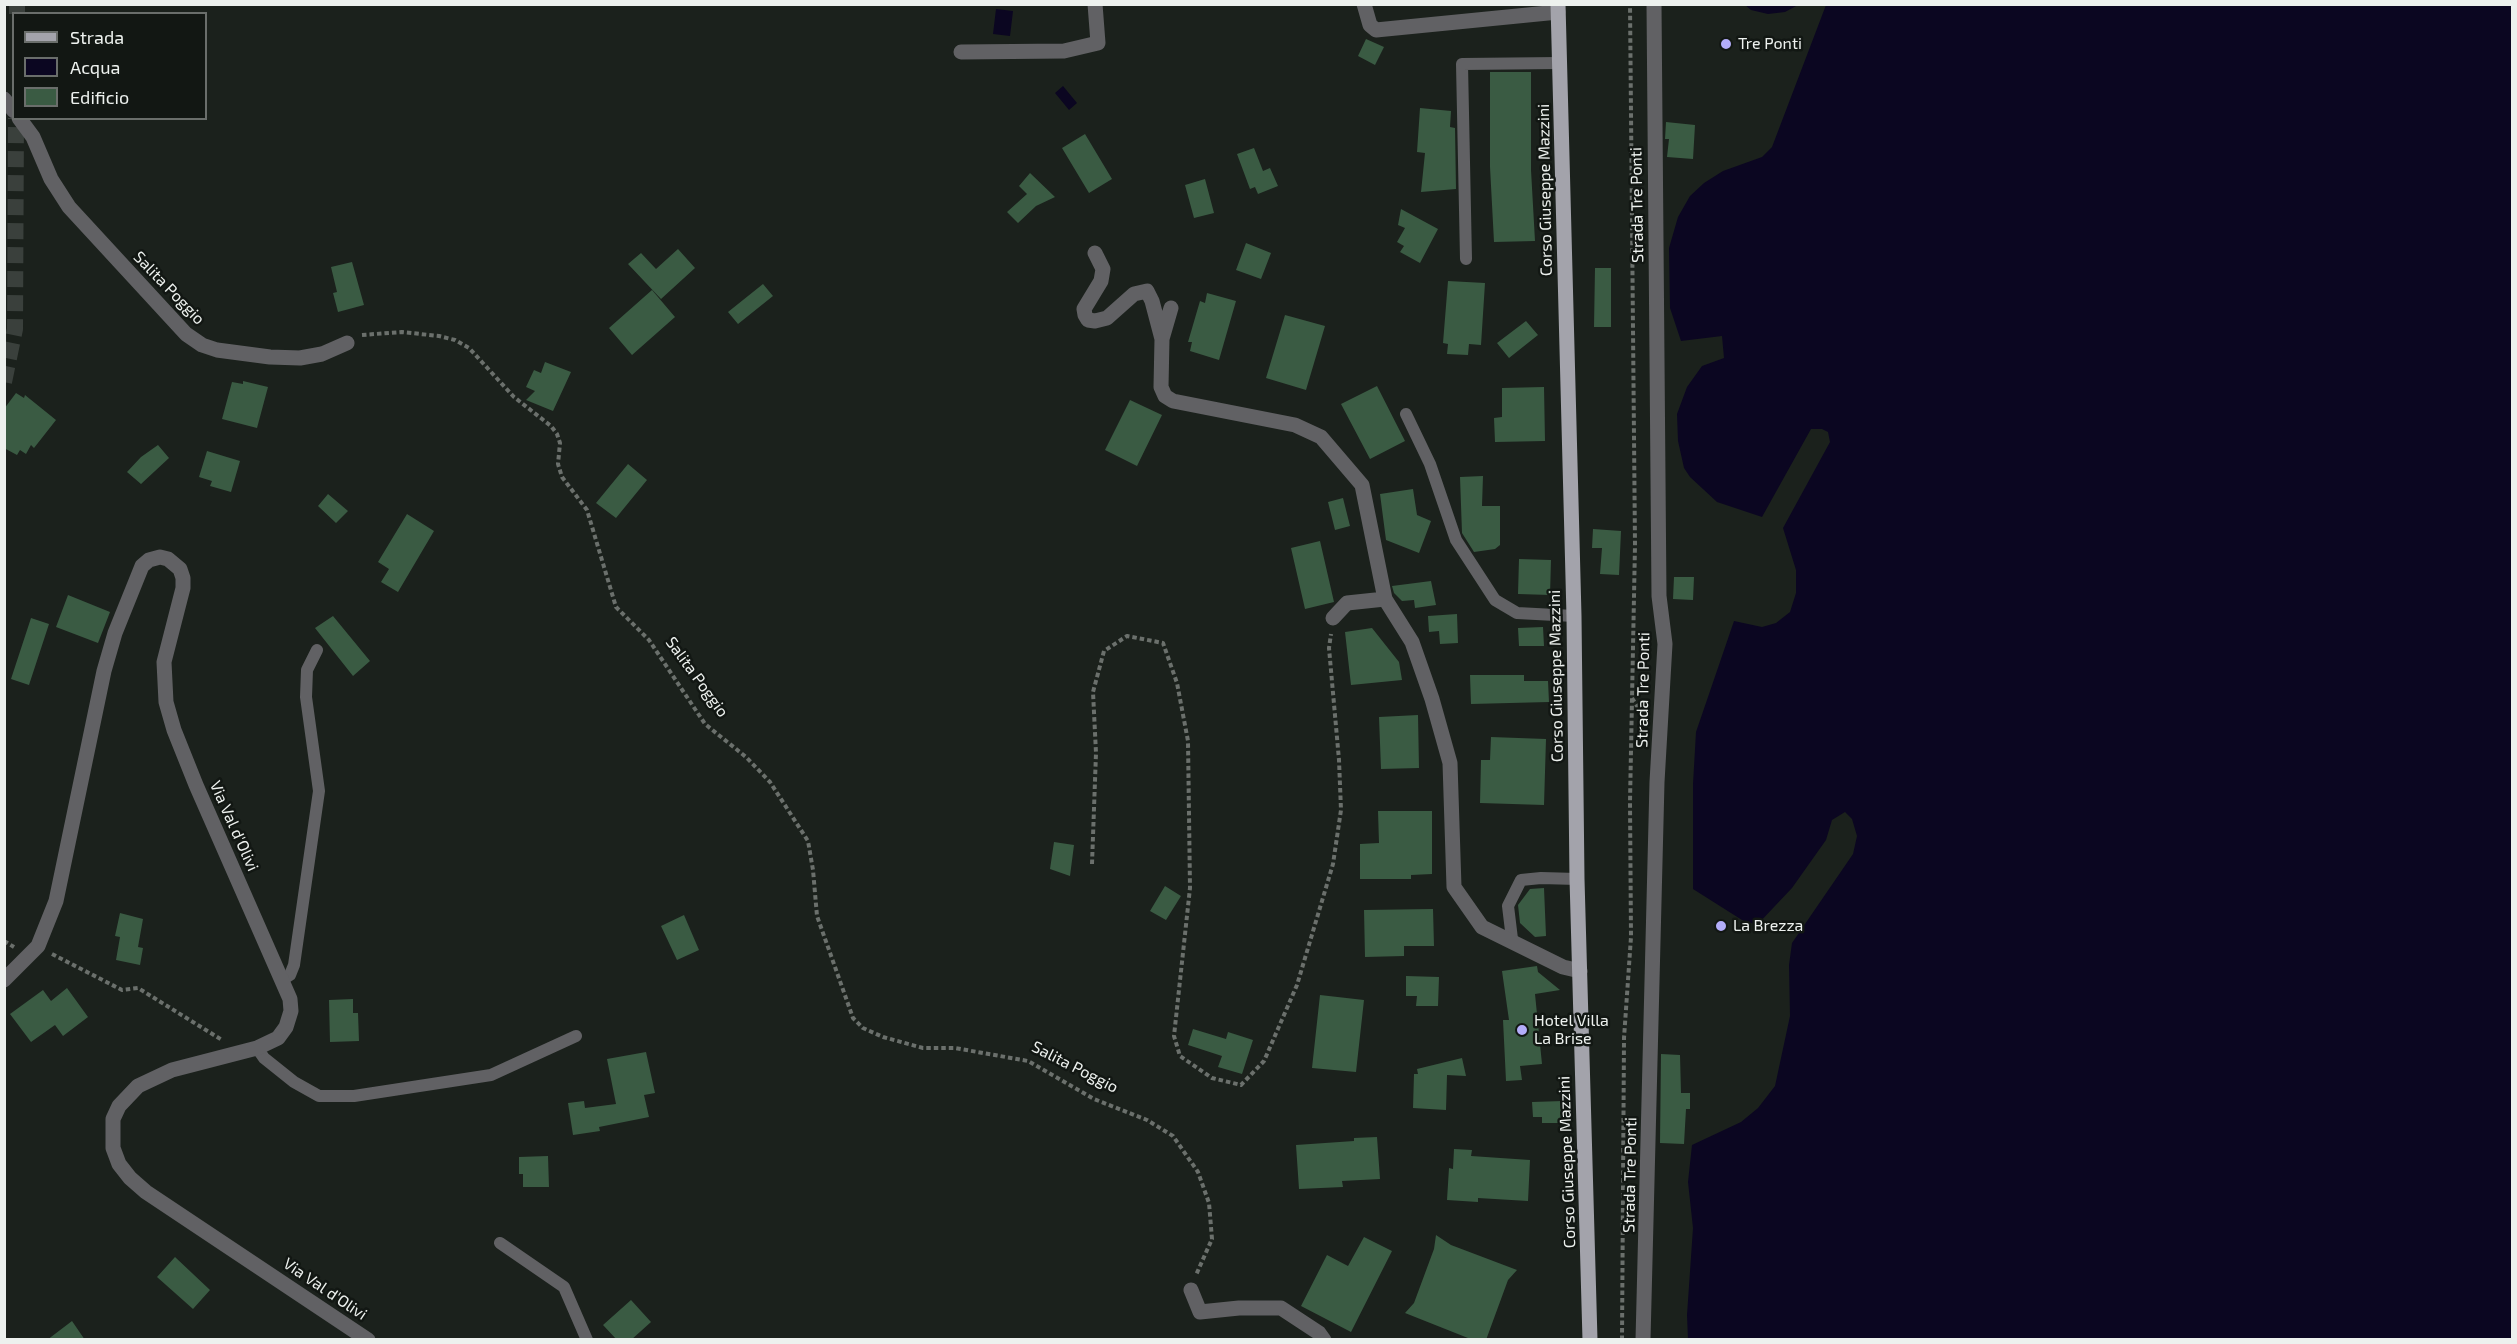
<!DOCTYPE html>
<html>
<head>
<meta charset="utf-8">
<style>
  body { margin:0 }
  #map { position:relative; width:2517px; height:1344px; overflow:hidden; background:#1b211c; font-family:"Exo 2",sans-serif }
  canvas { display:block }
  .frame { position:absolute; inset:0; border:6px solid #edf1ee; pointer-events:none }
  .legend { position:absolute; left:12px; top:12px; width:195px; height:108px; box-sizing:border-box; background:#121713; border:2px solid #6a6e6b; margin:0; padding:8px 10px; list-style:none; font-size:18px; color:#edf1ee }
  .legend li { display:flex; align-items:center; gap:12px; height:30px }
  .legend b { width:30px; border:2px solid #6a6e6b }
</style>
</head>
<body>
<div id="map">
<canvas width="2517" height="1344"></canvas>
<div class="frame"></div>
<ul class="legend">
<li><b style="height:8px;background:#a3a3ab"></b>Strada</li>
<li><b style="height:16px;background:#0b0621"></b>Acqua</li>
<li><b style="height:16px;background:#3a5b43"></b>Edificio</li>
</ul>
</div>
<script>
const ctx = document.querySelector('canvas').getContext('2d');
ctx.lineJoin = 'round';
function fill(path, color) { ctx.fillStyle = color; ctx.fill(path, 'evenodd'); }
const toPath = rows => new Path2D(rows.map(r => 'M' + r).join(''));
function strokePath(path, color, width, dash) { ctx.strokeStyle = color; ctx.lineWidth = width; ctx.lineCap = dash ? 'butt' : 'round'; ctx.setLineDash(dash || []); ctx.stroke(path); }
function label(font, color, halo, rows, align = 'center') {
  ctx.font = font + ' "Exo 2",sans-serif'; ctx.lineWidth = 5; ctx.setLineDash([]); ctx.textBaseline = 'middle'; ctx.strokeStyle = halo; ctx.fillStyle = color; for (const [text, x, y, turn = 0] of rows) {
    ctx.save(); ctx.translate(x, y); ctx.rotate((+turn || 0) * Math.PI / 180); ctx.textAlign = isNaN(turn) ? turn : align; if (halo) ctx.strokeText(text, 0, 0); ctx.fillText(text, 0, 0); ctx.restore();
  }
}
fill(toPath([
  [1745,5,1798,5,1785,12,1768,14,1751,10],
  [1826,5,2512,5,2512,1339,1688,1339,1687,1315,1693,1228,1688,1182,1692,1145,1741,1122,1758,1108,1775,1086,1790,1016,1789,965,1792,943,1853,854,1857,836,1852,819,1845,812,1832,820,1826,840,1792,888,1757,925,1742,920,1693,889,1693,784,1696,732,1734,621,1762,627,1776,623,1790,612,1796,593,1796,570,1783,528,1830,442,1828,432,1822,429,1811,429,1762,517,1717,502,1690,477,1684,468,1678,441,1677,414,1687,387,1702,366,1724,358,1722,336,1681,341,1670,308,1669,248,1678,217,1690,196,1704,183,1723,171,1762,157,1772,147],
  [996,9,1013,11,1010,36,993,34],
  [1063,86,1077,103,1069,110,1055,93]
]), '#0b0621');
fill(toPath([
  [1366,39,1384,47,1375,65,1358,56],
  [1490,72,1531,72,1531,170,1535,241,1494,242,1490,167],
  [1420,108,1451,111,1450,127,1455,128,1456,189,1421,192,1425,153,1417,152],
  [1666,122,1695,125,1693,159,1667,157,1669,139,1665,139],
  [1085,134,1112,179,1089,193,1062,148],
  [1254,148,1263,171,1270,168,1278,186,1258,194,1255,187,1250,189,1237,154],
  [1030,173,1055,197,1036,206,1018,223,1007,212,1027,194,1019,186],
  [1205,179,1214,213,1194,218,1185,185],
  [1401,209,1438,229,1420,263,1400,252,1404,246,1397,242,1405,228,1398,225],
  [1246,243,1271,253,1261,279,1236,270],
  [678,249,695,268,661,299,628,264,641,253,656,269],
  [352,262,364,305,338,312,333,293,337,292,331,267],
  [1595,268,1611,268,1611,327,1594,327],
  [1448,281,1485,283,1481,345,1469,344,1468,355,1447,354,1448,344,1443,343],
  [763,284,773,296,738,324,728,312],
  [652,290,675,317,632,355,609,328],
  [1207,293,1236,301,1219,360,1190,351,1192,342,1188,342,1200,301,1205,303],
  [1285,315,1325,326,1306,390,1266,378],
  [1526,321,1538,335,1509,358,1497,343],
  [545,362,571,372,553,411,526,400,535,391,526,387,534,370,541,373],
  [243,381,268,387,257,428,222,419,232,382,243,384],
  [1377,386,1405,441,1370,459,1341,404],
  [1544,387,1545,441,1495,442,1494,418,1502,417,1502,388],
  [16,393,24,398,25,395,56,420,34,448,31,445,26,454,20,450,17,455,4,448,4,409],
  [1130,400,1162,415,1137,466,1105,450],
  [158,445,169,458,141,484,127,472,141,457],
  [207,451,240,461,231,492,210,486,212,481,199,477],
  [628,464,647,480,616,518,596,503],
  [1483,476,1482,506,1500,506,1500,545,1495,549,1474,552,1462,533,1460,477],
  [1413,489,1417,515,1431,521,1419,553,1386,540,1380,494],
  [328,494,348,511,336,523,318,506],
  [1343,498,1350,526,1335,530,1328,502],
  [407,514,434,531,398,592,381,582,389,569,378,562],
  [1593,529,1621,531,1619,575,1600,574,1602,548,1592,548],
  [1320,541,1334,602,1305,609,1291,548],
  [1519,559,1551,560,1550,595,1518,594],
  [1674,577,1694,577,1693,600,1673,599],
  [1431,581,1436,605,1415,608,1414,600,1402,601,1394,593,1392,586],
  [68,595,110,612,98,643,56,627],
  [1457,614,1458,643,1440,644,1439,631,1429,632,1428,616],
  [333,616,370,661,353,676,315,628],
  [31,618,49,624,29,685,11,679],
  [1543,627,1544,646,1519,646,1518,628],
  [1372,628,1399,662,1402,680,1351,685,1345,632],
  [1470,675,1524,675,1524,681,1548,681,1549,702,1471,704],
  [1418,715,1419,768,1381,769,1379,717],
  [1491,737,1546,739,1544,805,1480,803,1481,760,1490,760],
  [1378,811,1432,811,1432,874,1411,875,1411,879,1360,879,1360,844,1379,843],
  [1054,842,1074,845,1070,876,1050,869],
  [1165,886,1181,896,1166,920,1150,911],
  [1544,888,1546,936,1535,937,1520,923,1518,905,1530,889],
  [1433,909,1434,946,1404,946,1404,956,1365,957,1364,910],
  [120,913,143,919,138,947,143,948,140,965,116,960,120,937,115,936],
  [684,915,699,950,677,960,661,926],
  [1537,966,1538,972,1560,990,1535,994,1542,1064,1520,1066,1522,1080,1506,1081,1503,1020,1509,1020,1502,971],
  [1406,976,1439,977,1438,1006,1416,1006,1417,996,1406,996],
  [67,988,88,1017,63,1036,55,1025,31,1042,10,1014,43,990,51,1001],
  [1320,995,1364,1000,1356,1072,1312,1068],
  [353,999,353,1013,358,1013,359,1041,330,1042,329,1000],
  [1193,1029,1226,1039,1228,1032,1253,1040,1242,1074,1218,1067,1222,1056,1188,1045],
  [646,1052,655,1093,644,1095,649,1117,599,1127,600,1131,573,1135,568,1103,584,1101,585,1108,616,1104,607,1059],
  [1661,1054,1680,1055,1681,1093,1690,1093,1690,1109,1686,1109,1684,1144,1660,1143],
  [1462,1058,1466,1076,1447,1075,1446,1110,1413,1108,1414,1074,1429,1074,1418,1074,1417,1069],
  [1563,1101,1564,1123,1542,1123,1542,1117,1533,1117,1532,1102],
  [1377,1137,1380,1179,1342,1181,1343,1187,1299,1189,1296,1145,1354,1141,1354,1138],
  [1454,1149,1472,1150,1471,1156,1530,1160,1528,1201,1478,1198,1478,1202,1447,1200,1449,1168,1453,1169],
  [548,1156,549,1187,523,1187,523,1174,519,1174,519,1157],
  [1436,1235,1451,1245,1517,1270,1508,1280,1486,1340,1473,1340,1405,1313,1414,1303,1434,1249],
  [1364,1237,1392,1251,1351,1332,1301,1306,1327,1255,1348,1266],
  [175,1257,210,1290,193,1309,157,1277],
  [631,1300,651,1322,631,1340,617,1340,603,1325],
  [72,1321,85,1340,47,1340]
]), '#3a5b43');
strokePath(toPath([
  [17,14,17,4],
  [4,382,15,329,16,118]
]), '#3a403c', 16, [16, 8]);
strokePath(toPath([
  [362,335,402,332,439,336,455,340,469,348,514,397,551,426,557,434,560,443,558,464,562,477,587,510,616,607,649,640,705,724,746,757,770,782,808,841,813,870,817,916,853,1018,863,1028,883,1037,923,1048,955,1048,1028,1061,1094,1099,1147,1120,1173,1136,1198,1172,1209,1203,1212,1239,1196,1275],
  [1632,698,1644,717],
  [1092,864,1096,753,1093,692,1104,651,1127,636,1163,643,1177,683,1188,741,1190,888,1174,1036,1180,1056,1212,1078,1241,1085,1264,1061,1297,985,1333,864,1341,810,1339,760,1329,648,1331,634],
  [4,941,14,947],
  [52,954,122,990,138,988,222,1040],
  [1622,1340,1624,1038,1631,937,1630,802,1635,545,1630,4]
]), '#6b706c', 4, [4.5, 3]);
strokePath(toPath([
  [1466,259,1462,64,1559,63],
  [1406,414,1430,464,1456,540,1495,600,1517,613,1574,616],
  [1512,939,1508,906,1521,880,1541,878,1577,879],
  [282,980,290,975,294,965,319,791,306,697,307,670,317,650],
  [257,1048,264,1058,294,1082,319,1096,354,1096,491,1075,576,1036],
  [500,1243,564,1287,587,1340]
]), '#616164', 12);
strokePath(toPath([
  [1364,4,1370,25,1376,30,1558,12],
  [961,52,1064,51,1098,43,1095,4],
  [4,99,14,111],
  [19,118,33,137,51,179,69,207,186,334,202,345,217,350,270,357,300,358,322,354,347,343],
  [1095,253,1103,269,1101,281,1084,309,1085,315,1088,320,1095,321,1107,318,1134,294,1147,291,1152,301,1162,339,1161,387,1165,396,1173,401,1295,425,1321,437,1362,485,1385,599,1412,642,1432,699,1450,763,1454,887,1482,927,1563,967,1580,971],
  [1162,339,1171,308],
  [1333,618,1347,603,1385,599],
  [1191,1290,1200,1312,1239,1308,1281,1308,1319,1333,1324,1340],
  [1643,1340,1657,782,1665,644,1659,596,1654,4]
]), '#616164', 15);
strokePath(toPath([
  [4,980,38,946,56,901,104,671,115,633,142,566,149,560,160,557,168,559,180,569,183,578,183,588,164,662,166,702,174,730,196,785,290,999,291,1011,286,1027,278,1038,257,1048,172,1070,138,1086,119,1106,113,1119,113,1148,119,1164,130,1178,146,1192,368,1340]
]), '#616164', 15);
strokePath(toPath([
  [1558,4,1574,616,1577,879,1590,1340]
]), '#a3a3ab', 15);
for (const [x, y, r, color] of [
  [1726,44,6,"#b3adf9"],
  [1721,926,6,"#b3adf9"],
  [1522,1030,6,"#b3adf9"]
]) { const dot = new Path2D(); dot.arc(x, y, r, 0, 2 * Math.PI); ctx.fillStyle = color; ctx.fill(dot); strokePath(dot, '#121713', 2); }
label('16px', '#edf1ee', '#121713', [
  ["Tre Ponti",1738,44],
  ["La Brezza",1733,926],
  ["Hotel Villa",1534,1021],
  ["La Brise",1534,1039]
], 'left');
label('16px', '#edf1ee', '#121713', [
  ["Corso Giuseppe Mazzini",1545,190,-91],
  ["Strada Tre Ponti",1637,205,-91],
  ["Salita Poggio",169,288,46],
  ["Corso Giuseppe Mazzini",1556,676,-91],
  ["Salita Poggio",697,677,54],
  ["Strada Tre Ponti",1643,690,-89],
  ["Via Val d'Olivi",234,826,66],
  ["Salita Poggio",1075,1067,27],
  ["Corso Giuseppe Mazzini",1567,1162,-92],
  ["Strada Tre Ponti",1630,1175,-89],
  ["Via Val d'Olivi",325,1289,34]
]);
</script>
</body>
</html>
